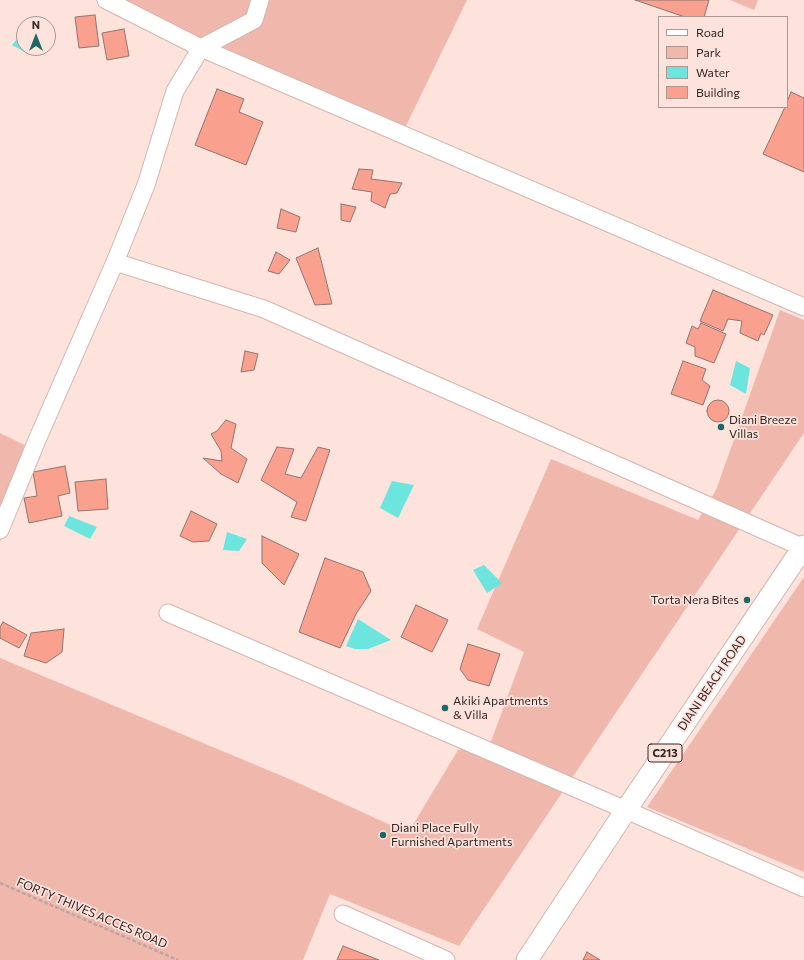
<!DOCTYPE html>
<html>
<head>
<meta charset="utf-8">
<style>
  body { margin:0 }
  #map { position:relative; width:804px; height:960px; overflow:hidden; background:#fee3dd; font-family:Commissioner,sans-serif }
  canvas { display:block }
  .legend { position:absolute; left:658px; top:16px; width:130px; height:92px; box-sizing:border-box; background:#fee3dd; border:1px solid #ac9793; margin:0; padding:5px 7px; list-style:none; font-size:12px; color:#322523 }
  .legend li { display:flex; align-items:center; gap:8px; height:20px }
  .legend b { width:20px; border:1px solid #ac9793 }
  .north { position:absolute; left:16px; top:16px; width:40px; height:40px; box-sizing:border-box; background:#fee3dd; border:1px solid #ac9793; border-radius:50%; rotate:0deg; font-size:11px; font-weight:700; line-height:16px; text-align:center; color:#322523 }
  .north::after { content:''; display:block; margin:auto; width:14px; height:18px; background:#1b6864; clip-path:polygon(50% 0,100% 100%,50% 72%,0 100%) }
</style>
</head>
<body>
<div id="map">
<canvas width="804" height="960"></canvas>
<ul class="legend">
<li><b style="height:5px;background:#fff"></b>Road</li>
<li><b style="height:11px;background:#f0b8ad"></b>Park</li>
<li><b style="height:11px;background:#6be5de"></b>Water</li>
<li><b style="height:11px;background:#f9a08f"></b>Building</li>
</ul>
<div class="north">N</div>
</div>
<script>
const ctx = document.querySelector('canvas').getContext('2d');
ctx.lineJoin = 'round';
function fill(path, color) { ctx.fillStyle = color; ctx.fill(path, 'evenodd'); }
const toPath = rows => new Path2D(rows.map(r => 'M' + r).join(''));
function strokePath(path, color, width, dash) { ctx.strokeStyle = color; ctx.lineWidth = width; ctx.lineCap = dash ? 'butt' : 'round'; ctx.setLineDash(dash || []); ctx.stroke(path); }
function label(font, color, halo, rows, align = 'center') {
  ctx.font = font + ' Commissioner,sans-serif'; ctx.lineWidth = 3.5; ctx.setLineDash([]); ctx.textBaseline = 'middle'; ctx.strokeStyle = halo; ctx.fillStyle = color; for (const [text, x, y, turn = 0] of rows) {
    ctx.save(); ctx.translate(x, y); ctx.rotate((+turn || 0) * Math.PI / 180); ctx.textAlign = isNaN(turn) ? turn : align; if (halo) ctx.strokeText(text, 0, 0); ctx.fillText(text, 0, 0); ctx.restore();
  }
}
fill(toPath([
  [121,0,467,0,406,126,176,28],
  [730,0,758,0,754,10],
  [780,310,804,320,804,433,459,946,330,894,303,960,0,960,0,658,294,781,408,833,458,750,490,744,524,652,477,629,551,459,698,520,716,490],
  [0,433,39,452,0,542],
  [804,577,804,872,647,807]
]), '#f0b8ad');
fill(toPath([
  [24,31,24,48,33,48,30,55,12,45],
  [736,361,750,368,746,394,730,385],
  [392,481,414,485,398,518,380,508],
  [69,516,97,527,90,539,64,526],
  [227,532,247,539,239,551,223,550],
  [484,565,502,583,487,593,473,570],
  [358,619,391,640,368,649,355,649,346,646]
]), '#6be5de');
const building = toPath([
  [635,0,709,0,704,17,685,17,635,0],
  [95,15,99,46,79,48,75,17,95,15],
  [124,29,129,56,107,60,102,33,124,29],
  [217,89,244,99,239,112,263,122,246,165,195,145,217,89],
  [791,92,804,98,804,172,763,154,785,107,787,107,787,102,791,92],
  [359,169,373,170,371,179,402,183,397,193,390,194,385,208,371,201,372,192,352,189,359,169],
  [341,204,356,207,350,222,341,220,341,204],
  [281,209,300,217,296,232,277,228,281,209],
  [318,248,332,304,315,305,296,258,318,248],
  [276,252,290,260,279,274,268,271,276,252],
  [713,290,773,315,764,335,761,333,758,341,740,333,742,321,728,319,723,331,700,321,713,290],
  [701,323,726,334,714,363,695,356,695,347,686,343,692,326,698,329,701,323],
  [245,351,258,354,254,370,241,372,245,351],
  [683,361,706,369,702,380,710,386,703,405,671,394,683,361],
  '707 411a11 11 0 1 1 22 0a11 11 0 1 1-22 0Z',
  [226,420,236,424,231,448,247,459,238,483,221,474,203,458,222,461,221,451,211,434,217,431,226,420],
  [277,447,294,449,285,474,301,478,318,447,330,450,306,521,291,517,297,502,261,480,277,447],
  [65,466,70,493,58,496,62,516,29,523,24,498,37,496,33,472,65,466],
  [106,479,108,509,78,511,75,482,106,479],
  [191,511,217,524,209,541,193,542,180,536,191,511],
  [262,536,299,554,284,585,262,563,262,536],
  [325,558,363,572,371,591,356,614,340,648,299,632,325,558],
  [416,605,448,620,432,652,401,637,416,605],
  [3,622,27,635,19,648,0,638,0,627,3,622],
  [64,629,62,652,46,663,24,656,31,633,64,629],
  [468,644,500,654,489,686,468,680,460,669,468,644],
  [343,946,379,960,337,960,343,946],
  [587,952,600,960,583,960,587,952]
]);
fill(building, '#f9a08f');
strokePath(building, '#92746e', 1);
const minor = toPath([
  [106,0,201,48,804,307],
  [115,262,264,309,804,548],
  [0,530,37,440,115,262,146,185,175,91,201,48,254,20,260,0],
  [168,613,626,810,804,888],
  [343,914,446,960]
]);
const major = toPath([
  [527,960,626,810,804,546]
]);
strokePath(minor, '#d4b4ad', 19);
strokePath(major, '#d4b4ad', 23);
strokePath(toPath([
  [0,883,178,960]
]), '#bca6a1', 2.5, [4, 2]);
strokePath(minor, '#fff', 17);
strokePath(major, '#fff', 21);
for (const [x, y, r, color] of [
  [721,427,4,"#1b6864"],
  [747,600,4,"#1b6864"],
  [445,708,4,"#1b6864"],
  [383,835,4,"#1b6864"]
]) { const dot = new Path2D(); dot.arc(x, y, r, 0, 2 * Math.PI); ctx.fillStyle = color; ctx.fill(dot); strokePath(dot, '#fee3dd', 1.5); }
for (const [x, y, w] of [
  [665,753,34]
]) { const box = new Path2D(); box.roundRect(x - w / 2, y - 9, w, 18, 3); ctx.fillStyle = '#fee3dd'; ctx.fill(box); strokePath(box, '#322523', 1); }
label('bold 11px', '#322523', null, [
  ["C213",665,753]
]);
label('12px', '#322523', '#fee3dd', [
  ["Diani Breeze",729,420],
  ["Villas",729,434],
  ["Torta Nera Bites",739,600,"right"],
  ["Akiki Apartments",453,701],
  ["& Villa",453,715],
  ["Diani Place Fully",391,828],
  ["Furnished Apartments",391,842]
], 'left');
label('12px', '#322523', '#fee3dd', [
  ["DIANI BEACH ROAD",712,683,-56],
  ["FORTY THIVES ACCES ROAD",92,913,23]
]);
</script>
</body>
</html>
